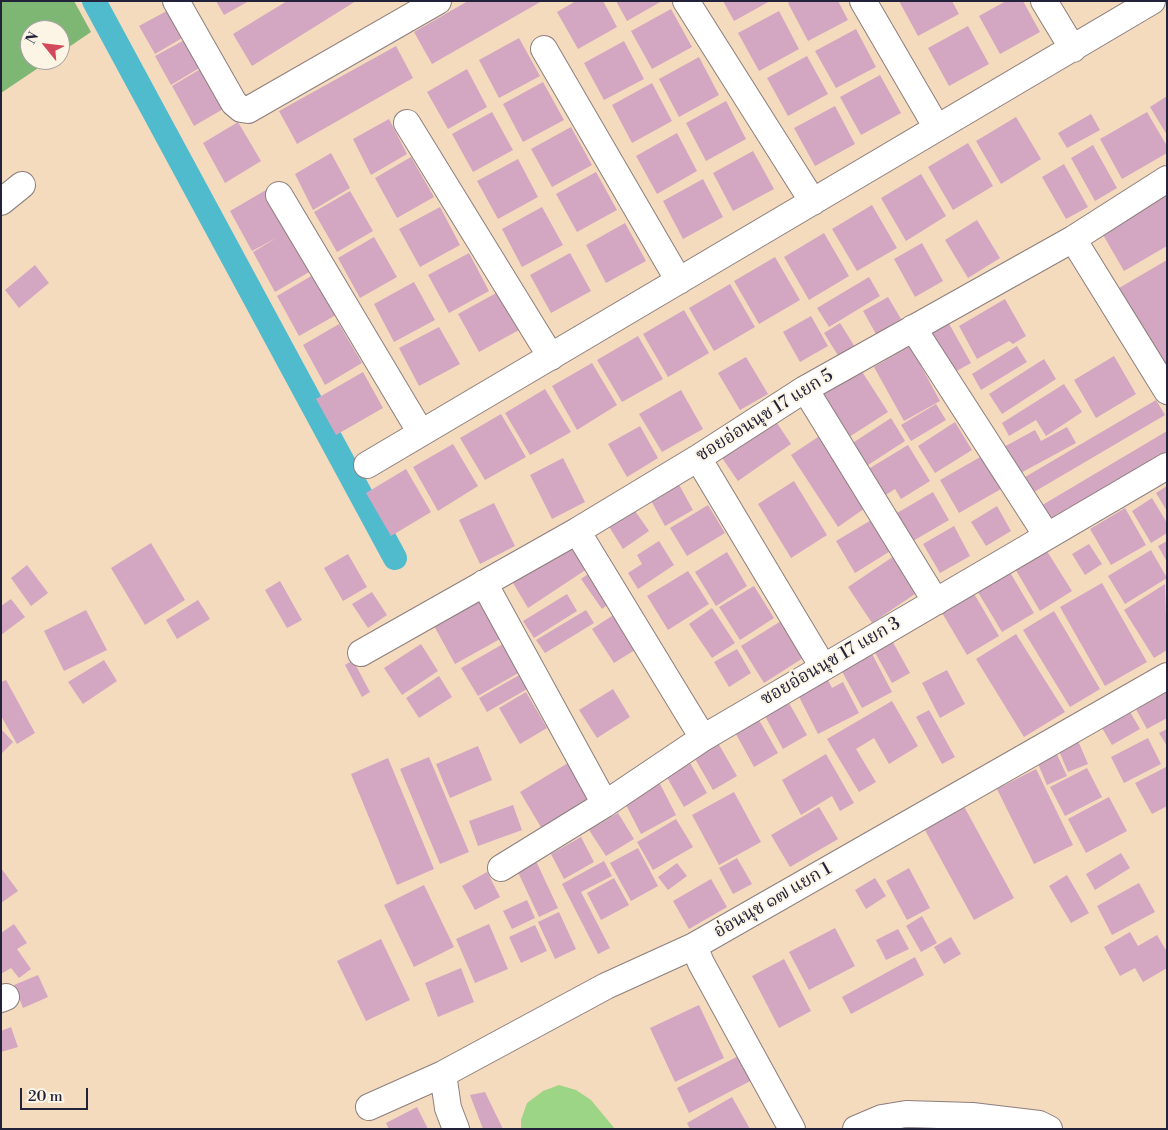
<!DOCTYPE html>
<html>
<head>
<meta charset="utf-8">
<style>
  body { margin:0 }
  #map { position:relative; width:1168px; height:1130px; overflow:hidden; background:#f5dbbe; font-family:"Libre Bodoni",serif }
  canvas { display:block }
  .frame { position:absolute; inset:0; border:2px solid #22223b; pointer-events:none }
  .north { position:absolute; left:20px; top:20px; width:50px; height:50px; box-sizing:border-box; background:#fcf5e5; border:1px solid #a5a1a1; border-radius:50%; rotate:299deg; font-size:14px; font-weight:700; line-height:20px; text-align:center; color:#22223b }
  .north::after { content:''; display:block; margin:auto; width:18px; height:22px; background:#d1495b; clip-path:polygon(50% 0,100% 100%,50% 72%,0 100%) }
  .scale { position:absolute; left:20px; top:1088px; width:68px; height:22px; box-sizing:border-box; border:2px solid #22223b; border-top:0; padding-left:6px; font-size:15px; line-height:18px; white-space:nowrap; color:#22223b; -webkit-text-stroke:4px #fcf5e5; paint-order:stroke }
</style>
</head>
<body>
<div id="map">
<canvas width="1168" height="1130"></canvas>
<div class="frame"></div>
<div class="north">N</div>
<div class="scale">20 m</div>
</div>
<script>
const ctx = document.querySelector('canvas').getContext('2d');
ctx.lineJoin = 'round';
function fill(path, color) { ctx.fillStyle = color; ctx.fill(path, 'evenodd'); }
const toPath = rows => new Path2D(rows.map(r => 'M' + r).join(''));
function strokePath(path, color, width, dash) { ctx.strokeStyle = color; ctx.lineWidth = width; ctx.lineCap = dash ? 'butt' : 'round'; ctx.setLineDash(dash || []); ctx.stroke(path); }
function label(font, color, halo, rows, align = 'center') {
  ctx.font = font + ' "Libre Bodoni","Noto Serif Thai",serif'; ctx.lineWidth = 4; ctx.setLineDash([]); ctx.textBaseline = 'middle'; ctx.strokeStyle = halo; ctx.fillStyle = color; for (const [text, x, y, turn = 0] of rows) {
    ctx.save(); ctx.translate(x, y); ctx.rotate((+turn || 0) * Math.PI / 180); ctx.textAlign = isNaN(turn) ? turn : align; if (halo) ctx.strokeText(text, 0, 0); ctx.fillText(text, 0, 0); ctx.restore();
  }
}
fill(toPath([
  [559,1085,576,1090,591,1100,615,1129,521,1129,521,1120,527,1103,543,1091]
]), '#9dd587');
fill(toPath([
  [1,1,74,1,91,32,60,53,60,30,30,30,30,60,50,60,1,93]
]), '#7eb674');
strokePath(toPath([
  [94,1,395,558]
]), '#51bbce', 24);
fill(toPath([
  [216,1,249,1,224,15],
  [287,1,356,1,252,66,233,34],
  [468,1,542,1,432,64,414,32],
  [576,1,603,1,617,27,578,49,557,12],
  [616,1,662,1,627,21],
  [723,1,770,1,734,21],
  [791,1,838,1,848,20,808,41,788,3],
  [899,1,952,1,959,14,918,36],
  [1006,1,1023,1,1040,32,1000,54,979,16],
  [174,7,189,34,155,54,139,26],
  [671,9,692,47,652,69,631,31],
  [779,11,799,49,759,71,738,33],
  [968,26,989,64,949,86,928,48],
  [856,29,876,67,836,88,815,51],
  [190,37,206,64,171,85,155,56],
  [519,38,540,76,499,98,479,60],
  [624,41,644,79,604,100,584,63],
  [396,46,413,78,297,144,279,111],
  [807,56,828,94,788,116,767,78],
  [699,57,719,95,679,117,659,79],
  [207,65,230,105,194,126,172,86],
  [467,69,487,107,448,129,427,92],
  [880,75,901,113,861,135,840,97],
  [543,82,564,120,523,142,503,104],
  [652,83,672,121,632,143,612,105],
  [1167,96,1167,135,1150,107],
  [726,101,746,139,706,161,686,123],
  [835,106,855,144,815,166,794,128],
  [492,112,513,150,473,172,452,134],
  [1147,112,1167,146,1167,153,1122,179,1100,139],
  [1091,114,1100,130,1067,148,1058,133],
  [1016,117,1041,159,1001,184,976,141],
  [389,119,407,154,371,175,353,139],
  [238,122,261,161,225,183,203,143],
  [571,127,592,165,552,187,531,149],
  [677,133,697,171,657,194,636,156],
  [968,143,993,186,953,210,928,167],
  [1093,145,1117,188,1095,201,1071,158],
  [753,151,774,189,733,211,713,173],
  [331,153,350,188,313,210,295,174],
  [411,157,434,197,397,218,375,178],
  [518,159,538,197,498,219,477,181],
  [1064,164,1088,207,1066,219,1042,177],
  [596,172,617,210,577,232,556,194],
  [921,174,946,216,906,241,881,198],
  [703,179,723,217,683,239,663,201],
  [266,190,311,271,275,292,253,252,278,237,252,251,230,211],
  [350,191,373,231,337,252,314,212],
  [1167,194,1167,246,1124,271,1102,233],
  [872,205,897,248,857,271,832,229],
  [440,207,460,245,420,267,399,229],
  [542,207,563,245,522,267,502,229],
  [977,220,1000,258,968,278,945,240],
  [625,223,646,261,606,283,586,245],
  [824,233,849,276,809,300,784,257],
  [374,237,397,277,360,298,338,258],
  [922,243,943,281,915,297,894,259],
  [469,253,489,291,449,313,428,275],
  [570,253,591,291,551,313,530,275],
  [775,257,800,300,759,324,734,281],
  [1167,260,1167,373,1119,288],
  [35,265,49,283,19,308,5,290],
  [313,275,336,315,299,336,277,296],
  [869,277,880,296,829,327,817,308],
  [414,282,435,320,394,342,374,304],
  [730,284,755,327,714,351,689,308],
  [498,292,519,330,479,352,458,314],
  [888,297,901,319,876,334,863,311],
  [1005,299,1026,336,1013,344,1009,341,977,359,959,326],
  [684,310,709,353,668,377,643,334],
  [811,316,828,346,800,362,783,332],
  [947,320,971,363,951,374,927,332],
  [840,323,855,347,839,357,824,333],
  [339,324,362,363,325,385,303,345],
  [439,327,460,364,419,386,399,348],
  [638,336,663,379,622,402,597,360],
  [910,346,940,401,904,421,874,367],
  [1017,346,1027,362,981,390,972,374],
  [1114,356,1136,394,1096,418,1074,380],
  [746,357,768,394,740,410,718,373],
  [1044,359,1056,379,1002,414,989,394],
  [592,363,617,405,577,430,552,386],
  [861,370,888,412,846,439,820,397],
  [363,372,383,408,336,435,316,399],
  [1064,384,1082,412,1046,436,1036,420,1009,436,1002,423],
  [545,389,571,432,530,455,505,413],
  [681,390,703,429,662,452,639,414],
  [1156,400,1165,415,1029,495,1020,480],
  [936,404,946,420,911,441,901,425],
  [501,414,526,457,485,480,460,438],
  [773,417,791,444,738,481,720,455],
  [891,418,905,441,865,467,851,444],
  [955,422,972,450,935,473,918,446],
  [640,426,658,458,627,477,608,444],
  [1067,427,1076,443,1017,475,1002,448,1035,430,1041,441],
  [1167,431,1167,451,1048,522,1039,507],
  [821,435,868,506,838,527,791,455],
  [453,444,478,486,438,511,413,467],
  [908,445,930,481,901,499,895,489,881,498,865,471],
  [982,456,1001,489,959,513,940,480],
  [563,458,585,502,552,519,530,475],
  [406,469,431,512,391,536,366,493],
  [677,481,693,510,665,526,649,497],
  [794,481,827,535,791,558,758,504],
  [1167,486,1167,511,1156,493],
  [933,492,949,520,913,541,897,513],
  [1152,498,1167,523,1167,533,1151,543,1132,511],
  [494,503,515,546,480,564,459,520],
  [708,505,725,533,687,556,670,528],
  [997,506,1011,531,986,546,971,522],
  [633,508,649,531,623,549,608,525],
  [1125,508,1146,545,1111,565,1090,529],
  [873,519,892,550,855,573,836,541],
  [954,526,970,556,940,573,923,544],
  [659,541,674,565,638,589,628,573,642,564,637,555],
  [1167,541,1167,562,1158,546],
  [151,543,185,600,145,625,111,568],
  [1089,544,1102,564,1085,575,1072,554],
  [571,545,587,569,528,608,513,583],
  [1045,548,1072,591,1040,611,1014,567],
  [1151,550,1167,578,1125,604,1108,576],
  [727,552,747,586,716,606,695,572],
  [348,554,367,587,343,601,324,568],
  [894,556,918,592,872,623,848,587],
  [27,565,48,593,31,606,11,578],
  [1008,569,1034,613,1002,632,976,589],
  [594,570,615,599,602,609,581,579],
  [688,571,709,604,668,630,647,596],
  [280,581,302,620,287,628,265,590],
  [1102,583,1147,662,1105,686,1060,607],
  [1165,584,1167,650,1154,658,1124,610],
  [754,586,774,618,740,640,719,607],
  [372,592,387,615,368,628,352,604],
  [973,592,999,636,967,655,941,611],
  [567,594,577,611,534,638,523,621],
  [11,599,25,617,1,635,1,606],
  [478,599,500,639,455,664,433,624],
  [198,600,210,619,177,639,166,620],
  [712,608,735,643,712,658,689,624],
  [86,610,107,650,64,671,44,631],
  [586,610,594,623,545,653,536,640],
  [1054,611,1100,689,1070,707,1023,630],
  [615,614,638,648,614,663,592,629],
  [781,621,803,658,764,683,741,646],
  [1016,634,1065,712,1024,737,976,659],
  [890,637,910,673,892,683,872,647],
  [421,644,438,671,402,695,384,668],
  [503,644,520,672,478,696,461,668],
  [737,649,751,673,729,687,714,662],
  [870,650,892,692,862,708,839,666],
  [104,660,117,681,83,704,68,682],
  [353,660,370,692,362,697,345,665],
  [947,670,965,704,940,718,922,683],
  [521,674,529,688,487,712,479,698],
  [439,676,452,697,419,718,406,698],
  [826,676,832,688,843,682,859,713,818,734,796,691],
  [6,680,35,733,17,744,1,716,1,682],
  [613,689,630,717,597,738,579,710],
  [1167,690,1167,718,1147,729,1132,702],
  [526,692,547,728,520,744,499,708],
  [892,701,918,746,889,764,874,738,856,749,876,782,859,792,827,739],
  [789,703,807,735,783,749,765,716],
  [1126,705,1140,729,1112,745,1098,721],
  [929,710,955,757,942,764,916,717],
  [759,720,778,753,754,767,736,734],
  [1,729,13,742,1,754],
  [1167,729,1167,746,1159,733],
  [1076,736,1088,764,1068,772,1056,744],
  [1148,738,1161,764,1124,783,1111,757],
  [718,743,737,776,713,790,694,757],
  [478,746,492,780,450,798,436,764],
  [1054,748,1067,776,1047,785,1035,757],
  [826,754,854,803,840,811,832,796,801,815,782,780],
  [429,757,469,852,440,864,400,769],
  [388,758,434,869,397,885,351,774],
  [689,761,707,793,684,807,665,774],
  [568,763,590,800,542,829,520,792],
  [1166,767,1167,806,1152,814,1135,783],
  [1087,768,1102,797,1065,816,1050,787],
  [1036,769,1073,845,1034,864,997,789],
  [659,782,676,815,641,834,624,801],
  [734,792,761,842,719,865,692,815],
  [1109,797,1127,831,1086,853,1068,819],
  [960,799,1014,898,974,920,920,821],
  [513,805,522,830,478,846,469,821],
  [819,807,838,839,790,867,771,835],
  [618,813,634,839,606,856,589,830],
  [676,819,693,847,653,870,637,842],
  [581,837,594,862,564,879,551,854],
  [638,848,658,886,631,901,610,863],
  [1121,853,1130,868,1095,890,1086,874],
  [737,858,752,884,733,894,719,868],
  [536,861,558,908,539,917,517,870],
  [604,861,612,876,581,892,610,948,598,954,562,884],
  [677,863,687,876,668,890,658,877],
  [1,868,18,891,1,903],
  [909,868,930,908,907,920,886,881],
  [487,872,500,897,475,910,462,886],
  [1067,875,1089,913,1071,923,1049,886],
  [614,878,629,905,601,920,587,893],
  [875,878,886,896,866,909,855,890],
  [711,879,727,907,689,929,673,901],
  [1139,883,1155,912,1112,935,1097,906],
  [424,885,454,947,414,967,384,905],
  [527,900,535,918,512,929,503,911],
  [559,912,576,949,555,959,538,922],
  [922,916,937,943,921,952,906,926],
  [14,924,27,943,17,949,31,969,19,978,11,968,1,974,1,933],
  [489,924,508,969,475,983,456,939],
  [535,925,547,951,521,963,509,937],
  [835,928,855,966,809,990,789,952],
  [898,929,909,949,886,960,876,940],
  [1130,932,1138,946,1157,935,1167,952,1167,968,1143,982,1135,968,1120,976,1104,947],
  [951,937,961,954,944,964,934,947],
  [381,939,410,1000,366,1021,337,961],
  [915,957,924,975,851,1014,842,997],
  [784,959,811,1011,779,1028,752,976],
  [461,968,474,1002,438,1017,425,983],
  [38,975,48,997,23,1008,14,985],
  [699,1005,724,1058,675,1082,650,1028],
  [11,1027,18,1047,1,1052,1,1031],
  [746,1052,758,1077,689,1113,677,1088],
  [485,1092,503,1129,483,1129,470,1095],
  [732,1097,750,1129,690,1129,687,1123],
  [417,1107,428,1129,389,1129,386,1123]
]), '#d3a6c1');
const minor = toPath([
  [176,1,234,103,241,109,248,110,438,1],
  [686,1,813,202],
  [863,1,937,128],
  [1044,1,1073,49],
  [544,49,679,281],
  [407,123,551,357],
  [279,195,421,433],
  [1,202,22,185],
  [1073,239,1167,391],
  [913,328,1047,536],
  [805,389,936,602],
  [698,458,823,667],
  [367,465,1152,1],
  [577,531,703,738],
  [484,583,605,804],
  [361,653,577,531,698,458,805,389,1073,239,1167,179],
  [501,868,605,804,703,738,1167,466],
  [694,946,701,963,792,1129],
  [1,999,6,997],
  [443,1074,448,1108,456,1129],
  [369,1107,443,1074,606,986,694,946,1167,676],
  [856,1129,882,1118,906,1114,972,1116,1039,1124,1049,1129]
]);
strokePath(minor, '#8c7e7c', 28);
strokePath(minor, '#fff', 26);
label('18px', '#22223b', '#fcf5e5', [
  ["ซอยอ่อนนุช 17 แยก 5",765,416,-32],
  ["ซอยอ่อนนุช 17 แยก 3",831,662,-30],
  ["อ่อนนุช ๑๗ แยก 1",773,901,-30]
]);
</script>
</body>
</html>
